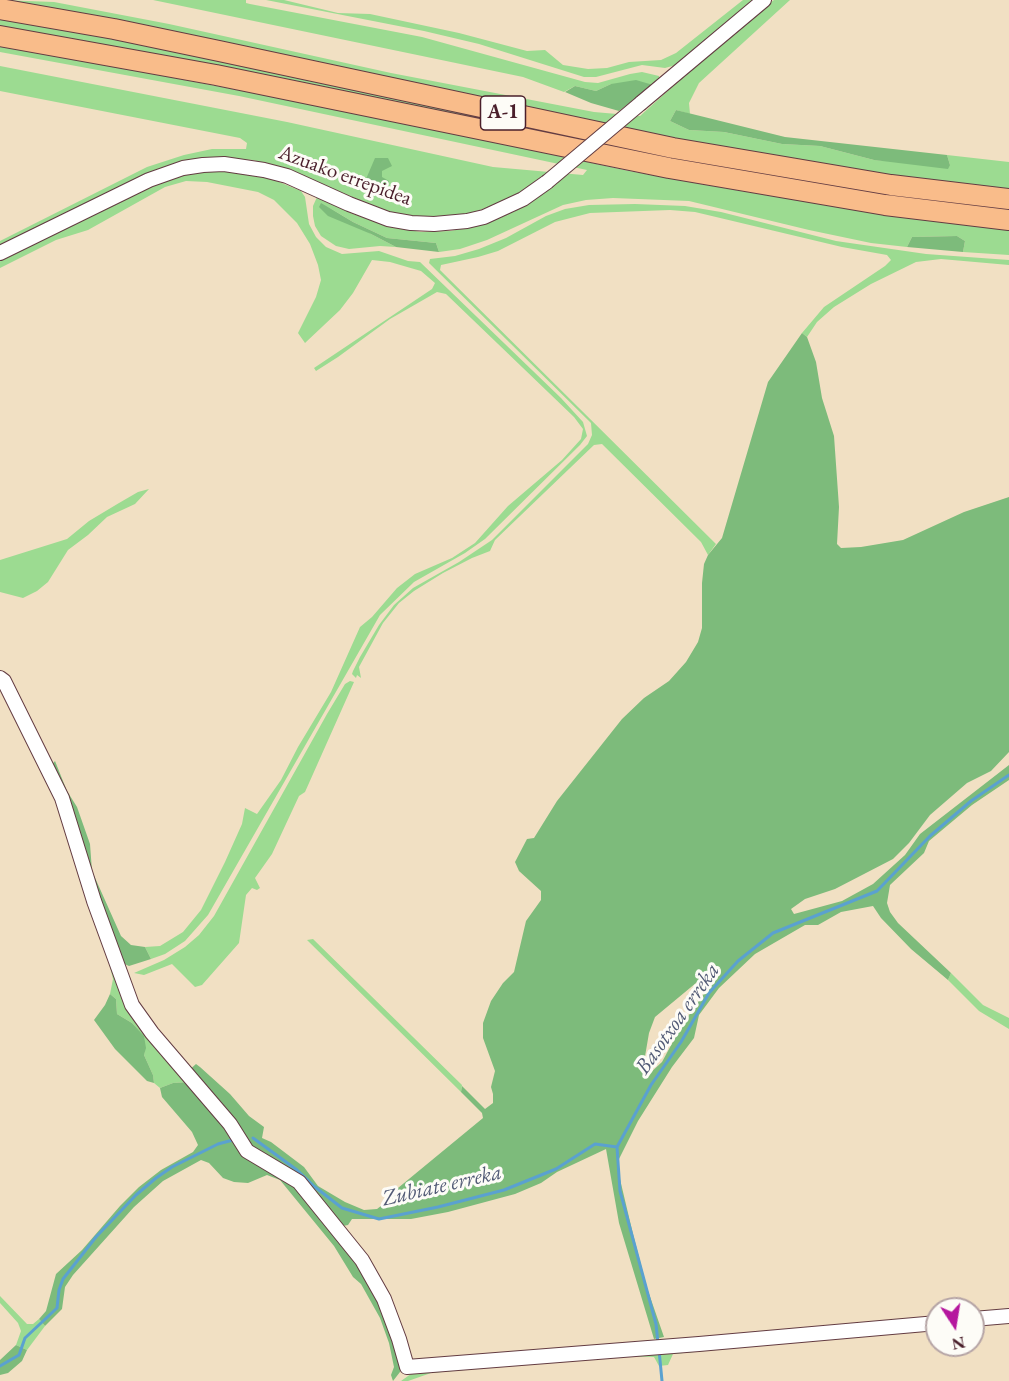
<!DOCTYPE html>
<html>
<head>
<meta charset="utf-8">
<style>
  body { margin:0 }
  #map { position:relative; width:1009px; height:1381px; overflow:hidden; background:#f1e0c3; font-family:"EB Garamond",serif }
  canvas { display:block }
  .north { position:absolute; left:925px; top:1297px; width:60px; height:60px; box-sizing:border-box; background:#fdfcf7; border:2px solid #b5a4a5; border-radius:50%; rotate:168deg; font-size:16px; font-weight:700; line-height:24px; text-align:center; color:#4a1f2b }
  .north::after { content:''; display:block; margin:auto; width:21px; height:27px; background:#b5179e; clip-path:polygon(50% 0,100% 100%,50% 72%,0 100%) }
</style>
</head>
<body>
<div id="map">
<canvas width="1009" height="1381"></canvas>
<div class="north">N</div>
</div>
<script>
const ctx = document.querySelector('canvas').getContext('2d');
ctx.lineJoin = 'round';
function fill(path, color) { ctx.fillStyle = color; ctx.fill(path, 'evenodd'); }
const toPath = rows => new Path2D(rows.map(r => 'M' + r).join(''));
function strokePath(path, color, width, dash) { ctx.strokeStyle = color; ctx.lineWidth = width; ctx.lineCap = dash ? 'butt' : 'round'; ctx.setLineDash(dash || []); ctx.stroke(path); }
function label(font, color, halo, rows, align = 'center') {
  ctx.font = font + ' "EB Garamond",serif'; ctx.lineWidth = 6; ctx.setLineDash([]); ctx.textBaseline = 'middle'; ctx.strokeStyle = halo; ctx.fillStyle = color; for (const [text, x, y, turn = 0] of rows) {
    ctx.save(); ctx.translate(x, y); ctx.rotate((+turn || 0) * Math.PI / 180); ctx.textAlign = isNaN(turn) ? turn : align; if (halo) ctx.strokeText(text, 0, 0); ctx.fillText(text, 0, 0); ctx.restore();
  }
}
fill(toPath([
  [0,0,54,2,169,24,391,73,594,112,640,116,691,70,771,2,774,0,790,0,699,83,689,103,690,114,676,110,670,121,689,130,724,132,782,144,820,146,874,160,950,165,947,155,1009,162,1009,190,880,174,782,159,626,129,250,47],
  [153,0,246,0,246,3,250,4,422,37,585,82,598,83,630,74,642,72,659,76,659,79,653,85,611,84,596,91,575,86,564,92,523,77],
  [266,0,284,0,338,13,370,14,459,33,527,51,545,50,563,65,588,69,607,68,629,62,661,60,676,53,743,0,753,0,676,65,665,68,642,65,596,77,584,77,479,44,424,31],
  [0,15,1009,206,1009,213,775,181,0,29],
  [0,45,364,114,629,171,741,191,889,215,1009,230,1009,255,963,252,965,241,957,236,912,237,907,247,871,243,809,230,689,201,613,198,586,200,563,205,487,240,460,249,439,252,436,243,387,238,353,222,328,207,371,234,396,247,380,246,349,249,336,246,321,236,315,226,313,216,313,206,317,197,353,214,391,227,421,232,450,231,477,226,500,218,523,207,557,183,539,178,535,184,511,199,460,217,411,217,388,212,285,169,253,160,216,158,169,165,149,173,0,246,0,241,147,167,184,155,212,149,246,149,247,143,240,138,0,91,0,66,287,122,493,167,583,175,587,170,239,96,0,52],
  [211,170,237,171,267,177,301,191,305,197,309,224,316,237,326,247,342,254,379,251,408,261,420,262,561,398,583,422,587,436,580,445,485,539,465,553,414,582,380,615,208,915,185,941,165,954,151,959,145,947,160,946,183,932,201,910,225,862,242,824,245,808,257,814,281,780,298,747,331,692,360,627,372,617,397,588,415,574,452,558,475,543,508,506,562,460,581,439,583,429,574,417,446,294,437,292,390,319,338,357,316,371,314,368,432,289,435,283,421,271,390,262,372,260,353,293,340,310,305,343,298,333,316,297,321,280,318,265,310,244,297,223,274,200,258,192,207,182,186,181,165,187,88,230,56,240,0,268,0,260,126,197,160,182,186,174],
  [635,204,685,206,721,212,836,241,926,254,1009,260,1009,265,941,259,916,262,871,284,834,307,817,322,807,337,802,333,824,307,885,266,891,260,887,255,842,247,695,212,670,210,590,213,555,222,498,251,478,257,441,265,440,270,716,544,708,555,701,542,602,444,594,445,495,540,490,551,472,558,443,573,414,591,399,603,383,623,359,667,361,678,357,675,356,678,352,674,353,671,360,657,379,625,394,605,413,588,459,562,492,540,588,444,592,435,591,423,429,263,430,259,455,256,479,249,506,238,546,216,565,209,589,205],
  [149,489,135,504,107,517,88,535,68,550,48,582,37,591,23,598,0,592,0,560,67,539,89,521,119,503,138,492],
  [350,681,354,682,305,792,299,796,272,854,255,878,260,888,257,890,252,888,246,895,239,943,202,985,195,987,172,964,144,975,134,973,164,960,185,947,199,935,214,916,327,714,345,684],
  [0,685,51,783,63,811,85,886,126,1003,136,1019,188,1082,173,1083,160,1088,154,1083,153,1075,144,1055,145,1048,143,1036,132,1023,117,1014,116,999,110,994,113,979,105,947,91,911,60,809,0,689],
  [313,939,462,1085,461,1092,307,940],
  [951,973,983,1005,1009,1018,1009,1029,979,1011,948,980],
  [0,1296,27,1324,33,1324,39,1319,45,1326,27,1350,16,1345,21,1331,18,1323,0,1303],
  [928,1330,673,1354,668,1365,659,1366,654,1357,616,1356,431,1373,408,1381,401,1381,415,1371]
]), '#9cdb91');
fill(toPath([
  [636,80,653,85,619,111,591,103,565,92,575,86,596,91,611,84],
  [676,110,785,137,947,155,950,165,948,169,874,160,820,146,782,144,724,132,689,130,670,121],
  [375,158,388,158,392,166,382,171,382,177,389,181,385,191,379,196,363,186],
  [321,203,353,222,387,238,436,243,439,252,396,247,371,234,328,216,319,207],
  [957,236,965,241,963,252,907,247,912,237],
  [802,333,807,337,816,362,822,398,834,436,839,507,837,544,841,548,861,547,903,540,964,512,1009,497,1009,752,991,771,967,783,930,815,909,843,893,859,835,889,805,899,791,909,794,914,842,901,873,884,905,855,920,834,1009,765,1009,780,972,805,929,841,924,853,890,885,887,903,890,912,898,923,951,973,948,980,911,949,881,918,873,906,841,912,818,925,805,925,755,954,719,988,699,1015,694,1038,672,1067,638,1121,618,1161,619,1175,633,1234,647,1288,664,1337,654,1339,619,1223,606,1149,557,1172,541,1183,515,1194,448,1212,411,1219,352,1219,348,1225,343,1226,337,1224,256,1152,187,1072,196,1064,200,1067,230,1094,249,1116,264,1127,262,1138,271,1142,304,1167,318,1186,345,1202,364,1210,377,1209,390,1199,398,1188,483,1118,482,1113,461,1092,462,1086,485,1109,493,1103,493,1094,491,1087,495,1071,483,1038,483,1023,491,1001,503,983,514,972,526,921,541,900,541,891,519,871,515,862,527,839,534,838,557,801,622,719,644,698,669,681,686,662,698,642,702,628,702,583,704,564,708,555,722,538,768,382],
  [708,977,708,988,682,1025,662,1062,649,1074,643,1068,649,1033,655,1017,702,978],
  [55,761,67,791,77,807,90,844,92,871,121,936,131,945,145,947,151,959,129,966,120,962,50,767],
  [110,994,116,999,117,1014,132,1023,144,1036,146,1048,144,1055,153,1075,154,1083,147,1081,115,1049,94,1020,105,1005],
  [188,1082,242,1149,294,1183,354,1256,376,1291,401,1362,400,1372,393,1381,391,1375,394,1367,389,1343,380,1318,361,1284,353,1277,334,1246,280,1180,267,1175,248,1183,234,1182,223,1178,209,1163,201,1160,163,1181,134,1207,73,1275,65,1287,62,1309,45,1326,39,1319,46,1311,56,1274,82,1250,120,1206,139,1187,161,1170,193,1152,198,1145,192,1132,162,1097,160,1088,173,1083],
  [16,1345,27,1350,22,1361,8,1373,0,1375,0,1360]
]), '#7dbb7b');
strokePath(toPath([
  [253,1138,297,1170,315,1187,342,1208,379,1219,438,1207,504,1190,556,1169,595,1144,617,1147],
  [658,1343,656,1324,620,1191,617,1147,651,1085,681,1042,709,993,738,961,773,933,877,891,930,836,971,801,1009,775],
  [659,1350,662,1381],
  [0,1366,19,1355,25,1338,57,1308,59,1290,63,1279,96,1237,136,1195,156,1178,172,1167,218,1144,233,1140]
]), '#5aa1d0', 3);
const minor = toPath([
  [641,103,764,0],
  [0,253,149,180,183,168,203,165,224,164,264,170,287,176,349,204,388,219,411,223,434,224,467,221,484,217,523,199,547,182],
  [0,678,4,681,62,798,94,901,132,1005,152,1033,230,1124,247,1151,299,1182,362,1260,384,1299,399,1339,407,1367,699,1344,937,1323],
  [973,1319,1009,1316]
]);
const highway = toPath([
  [0,9,114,29,219,51,673,148,891,185,1009,199],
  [0,36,216,75,669,168,885,205,1009,220]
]);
strokePath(minor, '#633c42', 16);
strokePath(highway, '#633c42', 22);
strokePath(minor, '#fff', 14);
strokePath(highway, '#f9bc8a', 20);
const minorBridge = toPath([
  [547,182,641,103]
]);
strokePath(minorBridge, '#633c42', 16, []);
strokePath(minorBridge, '#fff', 14);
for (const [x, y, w] of [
  [503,113,45]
]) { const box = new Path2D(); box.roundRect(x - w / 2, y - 17, w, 34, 4.5); ctx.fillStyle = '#fdfcf7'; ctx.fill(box); strokePath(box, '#4a1f2b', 1.5); }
label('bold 20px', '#4a1f2b', null, [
  ["A-1",503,113]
]);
label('21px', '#4a1f2b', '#fdfcf7', [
  ["Azuako errepidea",345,176,20]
]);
label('italic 22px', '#515a75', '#fdfcf7', [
  ["Basotxoa erreka",678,1019,-55],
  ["Zubiate erreka",442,1186,-13]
]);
</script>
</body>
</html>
